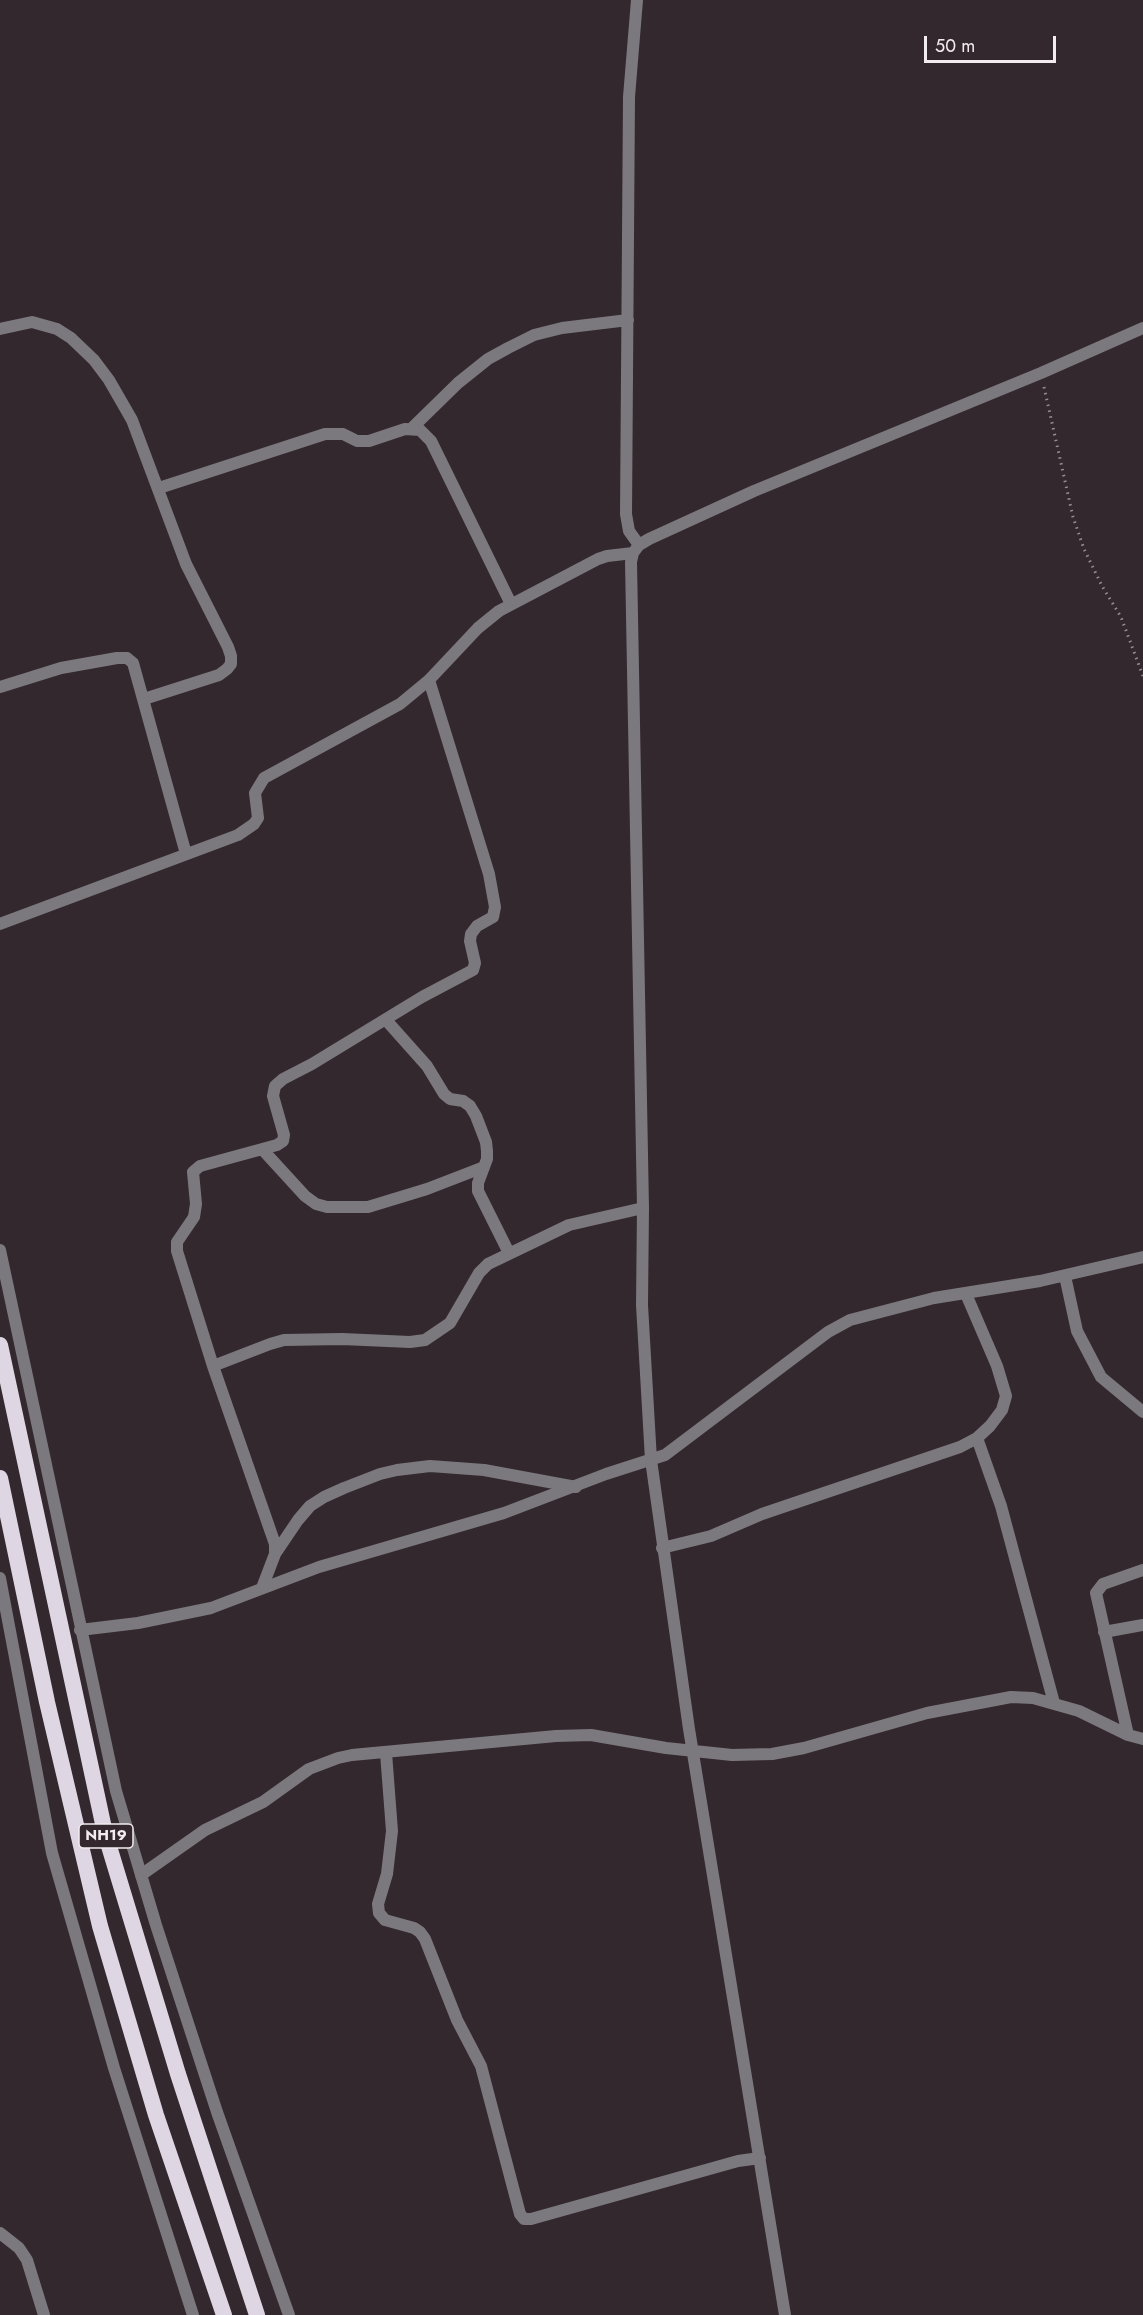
<!DOCTYPE html>
<html>
<head>
<meta charset="utf-8">
<style>
  body { margin:0 }
  #map { position:relative; width:1143px; height:2315px; overflow:hidden; background:#33282e; font-family:Jost,sans-serif }
  canvas { display:block }
  .scale { position:absolute; left:924px; top:36px; width:132px; height:27px; box-sizing:border-box; border:3px solid #f2ebef; border-top:0; padding-left:8px; font-size:18px; line-height:21px; white-space:nowrap; color:#f2ebef; -webkit-text-stroke:4px #33282e; paint-order:stroke }
</style>
</head>
<body>
<div id="map">
<canvas width="1143" height="2315"></canvas>
<div class="scale">50 m</div>
</div>
<script>
const ctx = document.querySelector('canvas').getContext('2d');
ctx.lineJoin = 'round';
const toPath = rows => new Path2D(rows.map(r => 'M' + r).join(''));
function strokePath(path, color, width, dash) { ctx.strokeStyle = color; ctx.lineWidth = width; ctx.lineCap = dash ? 'butt' : 'round'; ctx.setLineDash(dash || []); ctx.stroke(path); }
function label(font, color, halo, rows, align = 'center') {
  ctx.font = font + ' Jost,sans-serif'; ctx.lineWidth = 5; ctx.setLineDash([]); ctx.textBaseline = 'middle'; ctx.strokeStyle = halo; ctx.fillStyle = color; for (const [text, x, y, turn = 0] of rows) {
    ctx.save(); ctx.translate(x, y); ctx.rotate((+turn || 0) * Math.PI / 180); ctx.textAlign = isNaN(turn) ? turn : align; if (halo) ctx.strokeText(text, 0, 0); ctx.fillText(text, 0, 0); ctx.restore();
  }
}
strokePath(toPath([
  [1044,387,1073,517,1084,549,1102,586,1121,617,1143,676]
]), '#968d92', 3, [1.5, 4.5]);
strokePath(toPath([
  [637,0,629,97,626,514,629,531,639,545],
  [0,329,32,322,57,329,71,338,94,360,109,380,132,420,186,564,228,647,231,656,231,664,227,669,219,675,144,699],
  [412,428,458,383,488,359,508,348,534,335,562,328,628,320],
  [159,488,325,434,343,434,357,441,369,441,405,429,420,430,431,441,511,604],
  [0,687,61,668,117,658,127,658,133,663,186,854],
  [0,924,238,835,254,824,258,818,255,793,264,778,400,704,429,680,478,628,499,611,598,559,607,556,633,553],
  [386,1020,427,1066,444,1094,450,1099,463,1101,470,1106,476,1116,486,1142,487,1151,487,1159,478,1183,478,1191,509,1253],
  [262,1149,305,1196,316,1204,327,1207,368,1207,427,1189,484,1167],
  [1065,1276,1077,1331,1101,1377,1143,1412],
  [213,1366,270,1344,284,1340,342,1339,410,1342,425,1340,450,1323,479,1273,488,1264,569,1225,643,1208],
  [977,1438,1001,1506,1054,1703],
  [662,1548,711,1536,762,1514,960,1447,977,1438,990,1426,1002,1410,1006,1396,997,1366,966,1294],
  [275,1554,298,1520,310,1506,324,1497,344,1488,380,1474,397,1470,430,1466,484,1470,576,1487],
  [262,1588,275,1554,275,1544,213,1366,177,1251,177,1242,194,1217,196,1204,193,1172,200,1166,277,1145,283,1141,284,1135,273,1096,275,1086,283,1079,312,1064,422,997,473,970,475,963,470,941,471,934,477,926,493,917,495,907,489,874,429,680],
  [1104,1632,1143,1625],
  [1128,1735,1096,1593,1103,1584,1143,1570],
  [386,1753,392,1831,387,1874,378,1904,379,1913,385,1920,414,1928,420,1932,425,1939,457,2020,481,2066,520,2214,524,2219,531,2219,738,2161,760,2158],
  [141,1875,205,1830,263,1802,309,1769,338,1758,352,1755,556,1736,591,1735,666,1748,732,1755,772,1754,804,1748,927,1713,1011,1697,1033,1698,1079,1711,1128,1735,1143,1739],
  [0,2233,19,2248,27,2260,44,2315],
  [785,2315,689,1729,651,1460,642,1305,643,1208,631,562,633,553,639,545,649,539,754,491,1041,373,1143,328]
]), '#7c797e', 12);
strokePath(toPath([
  [0,1250,116,1791,156,1925,217,2112,289,2315],
  [0,1578,52,1853,114,2068,193,2315],
  [80,1630,138,1623,211,1608,319,1567,504,1513,606,1474,665,1455,828,1332,850,1320,934,1298,1040,1281,1143,1257]
]), '#7c797e', 12);
strokePath(toPath([
  [0,1345,105,1833,178,2074,257,2315],
  [0,1478,47,1702,100,1926,156,2115,224,2315]
]), '#ded6e2', 16);
for (const [x, y, w] of [
  [106,1836,54]
]) { const box = new Path2D(); box.roundRect(x - w / 2, y - 12, w, 24, 4.5); ctx.fillStyle = '#33282e'; ctx.fill(box); strokePath(box, '#f2ebef', 1.5); }
label('bold 15px', '#f2ebef', null, [
  ["NH19",106,1836]
]);
</script>
</body>
</html>
